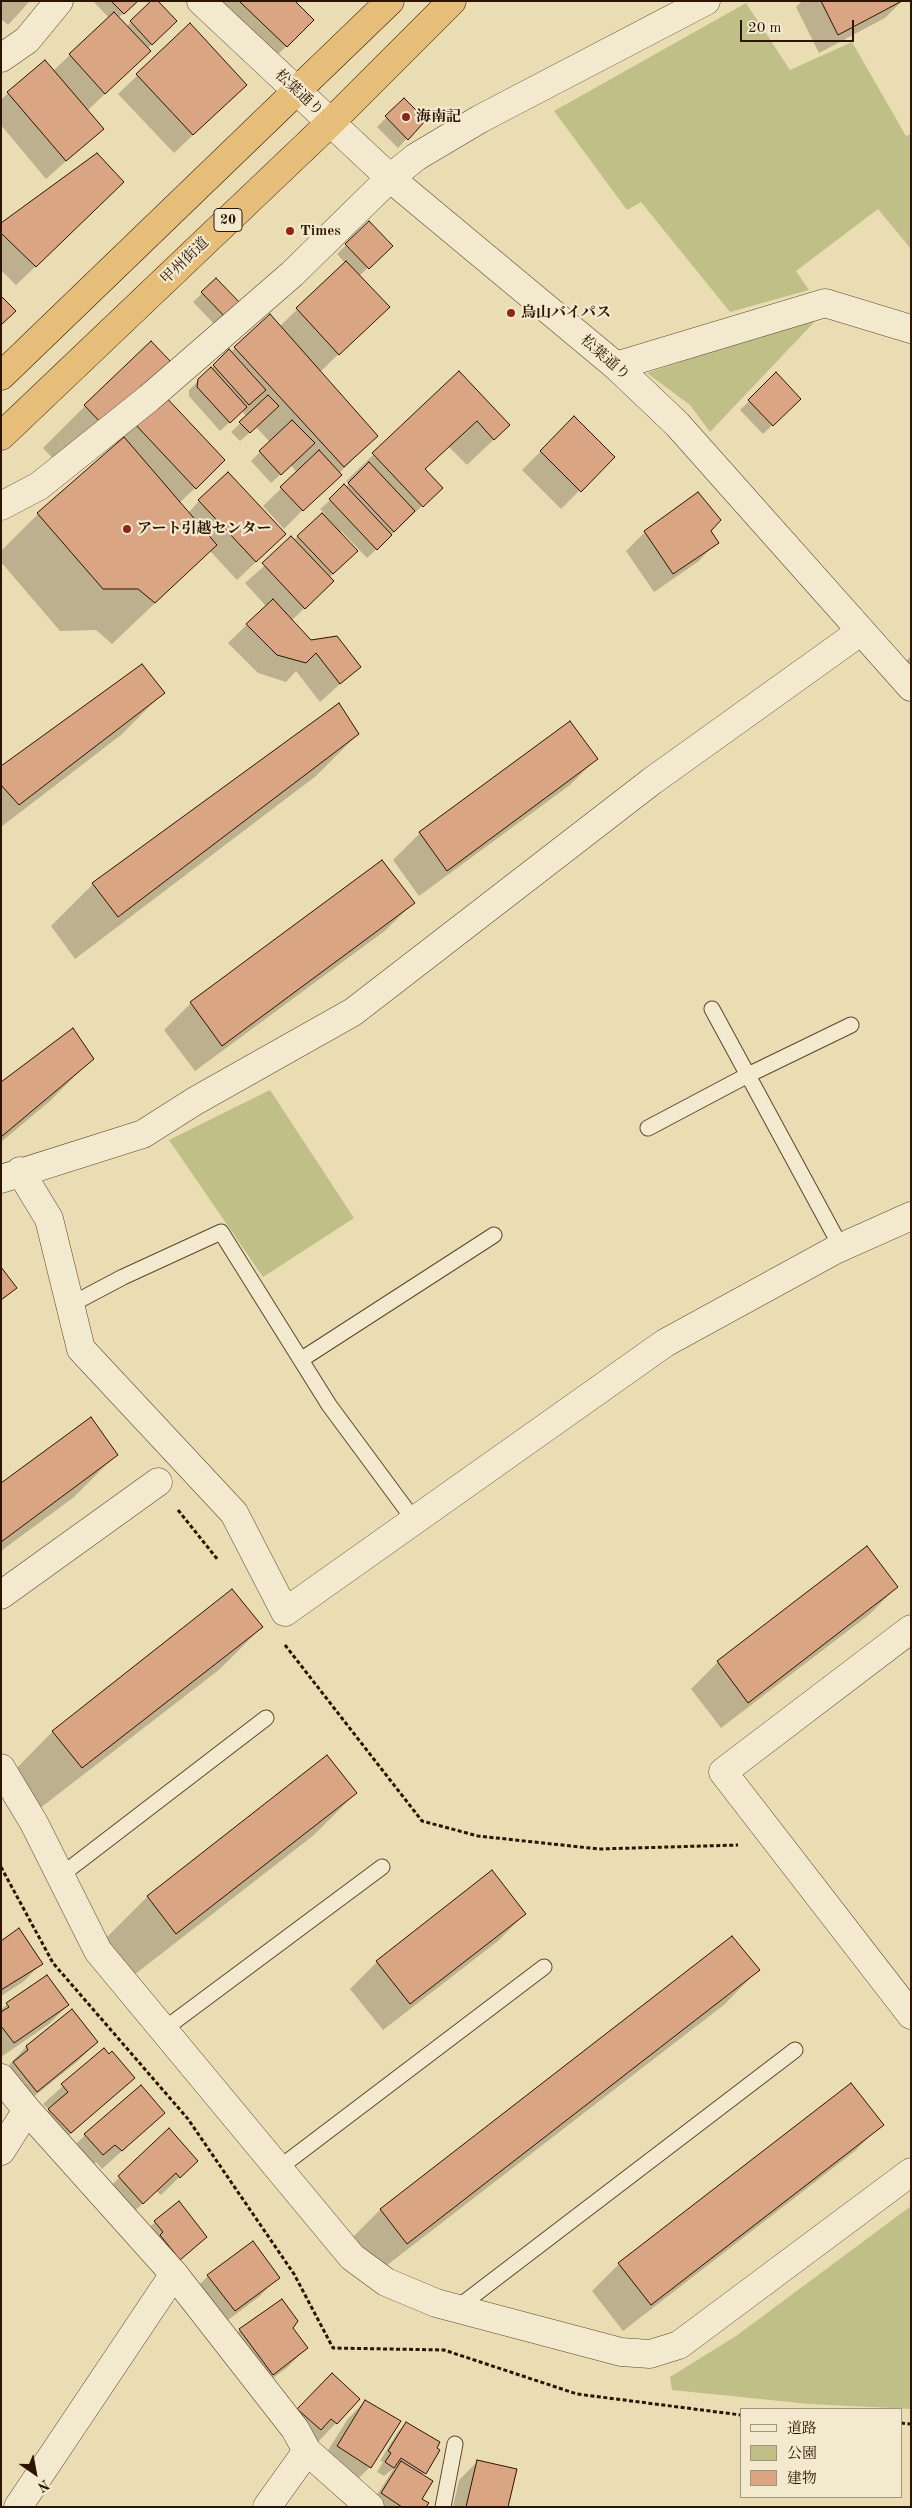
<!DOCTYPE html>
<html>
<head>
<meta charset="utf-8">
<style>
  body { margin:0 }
  #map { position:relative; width:912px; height:2508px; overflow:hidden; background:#ebddb3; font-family:"Old Standard TT","Noto Serif JP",serif }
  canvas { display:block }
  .frame { position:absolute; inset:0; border:2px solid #2d1400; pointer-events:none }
  .legend { position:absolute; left:740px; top:2408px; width:162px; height:90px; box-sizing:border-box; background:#f2e9ce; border:1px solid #a3947c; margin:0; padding:6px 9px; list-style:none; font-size:15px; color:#2d1400 }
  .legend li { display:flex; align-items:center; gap:10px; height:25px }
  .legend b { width:25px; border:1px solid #a3947c }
  .north { position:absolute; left:10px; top:2448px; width:50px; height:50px; -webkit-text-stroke:4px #f2e9ce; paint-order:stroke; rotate:147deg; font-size:14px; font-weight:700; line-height:20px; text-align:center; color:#2d1400 }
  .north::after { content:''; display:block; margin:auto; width:18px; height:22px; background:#2d1400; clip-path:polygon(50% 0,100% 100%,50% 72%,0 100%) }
  .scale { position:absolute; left:740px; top:20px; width:114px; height:22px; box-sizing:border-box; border:2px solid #2d1400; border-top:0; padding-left:6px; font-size:15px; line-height:18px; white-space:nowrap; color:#2d1400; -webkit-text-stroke:4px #f2e9ce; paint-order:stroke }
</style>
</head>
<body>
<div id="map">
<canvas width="912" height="2508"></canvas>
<div class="frame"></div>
<ul class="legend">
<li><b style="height:6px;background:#f2e9ce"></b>道路</li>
<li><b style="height:14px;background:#bfbf87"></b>公園</li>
<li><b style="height:14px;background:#d9a583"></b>建物</li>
</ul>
<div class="north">N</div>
<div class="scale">20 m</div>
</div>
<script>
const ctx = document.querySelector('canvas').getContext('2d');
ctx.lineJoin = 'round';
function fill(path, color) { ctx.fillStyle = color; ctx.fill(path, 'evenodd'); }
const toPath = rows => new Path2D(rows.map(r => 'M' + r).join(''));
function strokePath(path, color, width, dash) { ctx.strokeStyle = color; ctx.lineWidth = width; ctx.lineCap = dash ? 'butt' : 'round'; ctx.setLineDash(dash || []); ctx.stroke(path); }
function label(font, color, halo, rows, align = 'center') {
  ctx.font = font + ' "Old Standard TT","Noto Serif JP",serif'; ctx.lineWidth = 4.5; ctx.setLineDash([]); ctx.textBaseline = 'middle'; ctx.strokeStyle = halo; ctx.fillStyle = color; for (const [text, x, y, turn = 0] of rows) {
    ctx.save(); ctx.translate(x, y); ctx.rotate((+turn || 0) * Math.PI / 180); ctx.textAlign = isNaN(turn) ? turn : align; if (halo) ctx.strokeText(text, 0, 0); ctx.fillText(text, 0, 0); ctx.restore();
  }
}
fill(toPath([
  [746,3,790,70,852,42,906,136,911,134,911,249,878,209,796,271,809,290,730,312,641,202,627,210,554,111],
  [821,315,710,432,690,405,647,373],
  [270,1090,354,1218,263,1277,169,1140],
  [911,2206,911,2409,809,2404,672,2390,670,2377,736,2336]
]), '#bfbf87');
fill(toPath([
  [1,1,30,1,8,25,1,19],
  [93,1,137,1,118,18,126,27,153,1,176,21,147,49,130,70,87,111,102,129,46,179,1,125,1,100,8,93,53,71,109,18],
  [184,1,293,1,313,20,259,73],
  [802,1,902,1,885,18,819,53,796,7],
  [190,25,246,85,174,153,118,94],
  [404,100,424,120,398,148,377,127],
  [104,201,16,285,1,270,1,225],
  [346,245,382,255,359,276,369,325,320,372,376,436,284,529,263,506,297,473,291,465,271,483,251,461,270,442,256,427,240,441,231,432,247,417,242,411,220,431,189,396,189,390,229,351,230,353,235,348,280,326,345,263,337,254],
  [202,293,241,306,218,328,193,302],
  [171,363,60,466,43,448,85,406],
  [459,372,509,425,467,465,449,447,424,470,441,488,367,558,341,531,338,569,329,578,313,600,292,620,311,641,360,666,320,702,296,671,286,682,258,673,228,643,266,606,245,583,324,513,320,509,349,484,346,481],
  [776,374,790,408,763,434,740,410],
  [574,418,613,457,561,509,522,470],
  [135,424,205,479,179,503,188,513,199,501,285,534,237,580,210,551,112,644,96,630,60,631,1,562,1,551,38,514,118,444,116,442],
  [709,531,717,542,699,561,654,592,626,551,645,532],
  [911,656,911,693,892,676],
  [163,693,121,735,1,827,1,767],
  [569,723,596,759,570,785,419,896,393,860,420,833],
  [358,734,316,776,75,959,51,926,93,884],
  [413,903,386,930,195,1071,164,1030,191,1003],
  [92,1059,50,1101,1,1142,1,1083],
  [116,1455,74,1497,1,1551,1,1485],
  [867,1548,897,1587,870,1614,721,1728,691,1689,718,1662],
  [262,1627,220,1669,39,1809,11,1774,53,1731],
  [327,1757,356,1793,314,1835,134,1975,105,1939,147,1897],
  [525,1914,498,1941,383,2030,350,1989,377,1962],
  [732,1937,758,1970,725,2004,373,2276,347,2243,380,2210],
  [1,1942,41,1964,23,1982,1,1996],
  [47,1976,68,2005,49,2024,1,2057,1,2009],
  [72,2011,97,2042,78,2061,17,2110,8,2066,26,2047],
  [103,2050,133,2078,52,2151,30,2128,49,2110,43,2104],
  [164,2113,102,2169,96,2162,84,2173,66,2154,85,2135],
  [882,2124,855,2151,623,2331,592,2291,619,2264],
  [169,2130,197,2160,161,2195,156,2191,123,2222,100,2196],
  [155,2222,206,2237,170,2268,146,2231],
  [253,2243,278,2277,260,2296,216,2329,189,2295,208,2276],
  [291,2328,306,2348,288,2367,254,2392,221,2349,240,2330],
  [332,2375,336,2423,318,2442,312,2437,279,2428],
  [365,2401,399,2422,370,2467,351,2486,319,2465,347,2420],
  [406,2423,436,2449,422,2476,421,2499,425,2507,378,2507,372,2503,394,2468,384,2476,377,2472,383,2462,380,2461,397,2433],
  [478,2461,507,2507,453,2507,459,2480]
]), '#0003');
const building = toPath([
  [111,1,138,1,124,14,111,1],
  [151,1,158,1,177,21,152,45,130,21,151,1],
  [239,1,295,1,314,20,287,47,239,1],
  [821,1,902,1,838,35,821,1],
  [114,12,151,51,105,94,69,54,114,12],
  [190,23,247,85,193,135,136,74,190,23],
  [45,60,104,129,66,161,7,92,45,60],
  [404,98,426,120,408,140,385,116,404,98],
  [97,153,124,182,36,267,1,233,1,223,97,153],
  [369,221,393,246,369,269,345,244,369,221],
  [346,261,390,307,339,355,296,308,346,261],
  [216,278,242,305,228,320,201,292,216,278],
  [1,296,16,311,1,325,1,296],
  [270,314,378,436,344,467,234,347,270,314],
  [151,341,172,363,103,425,84,405,151,341],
  [229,349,266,390,249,405,213,365,229,349],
  [211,367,247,407,230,423,197,387,198,379,211,367],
  [459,371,510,425,494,440,477,421,425,469,443,488,423,507,372,453,459,371],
  [776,372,801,399,773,426,748,400,776,372],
  [163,394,225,460,196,489,134,423,163,394],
  [268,395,279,406,250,433,239,422,268,395],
  [574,416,615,457,581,492,540,451,574,416],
  [292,420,315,443,281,475,259,451,292,420],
  [124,437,217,545,155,603,138,589,103,589,37,513,124,437],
  [319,450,342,475,303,511,280,487,319,450],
  [369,462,415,511,394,532,348,483,369,462],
  [228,472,286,534,256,562,198,500,228,472],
  [344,484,392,535,377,550,329,499,344,484],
  [698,492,721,520,711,531,719,543,673,574,644,531,698,492],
  [322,513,358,551,333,574,297,536,322,513],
  [291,536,334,581,305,609,262,563,291,536],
  [273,599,311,640,337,636,361,667,340,684,316,653,306,663,277,655,246,624,273,599],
  [142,664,165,693,19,805,1,785,1,766,142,664],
  [339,703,359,734,118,917,92,883,339,703],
  [570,721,598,759,447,871,419,832,570,721],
  [382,860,415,903,222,1046,190,1002,382,860],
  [73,1028,94,1059,1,1137,1,1082,73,1028],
  [1,1267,17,1288,1,1300,1,1267],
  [91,1417,118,1455,1,1542,1,1483,91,1417],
  [867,1546,898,1587,748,1703,717,1661,867,1546],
  [232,1589,263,1627,82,1768,52,1731,232,1589],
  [327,1755,357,1793,176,1934,147,1896,327,1755],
  [492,1870,526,1914,410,2004,376,1961,492,1870],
  [19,1928,43,1964,1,1990,1,1941,19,1928],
  [732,1936,760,1970,407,2244,380,2209,732,1936],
  [47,1975,69,2005,14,2043,1,2026,1,2012,9,2007,6,2003,47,1975],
  [72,2009,98,2042,37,2092,13,2062,28,2050,26,2046,72,2009],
  [104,2048,109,2054,112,2051,135,2078,71,2133,48,2109,68,2092,61,2084,104,2048],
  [851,2083,884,2125,651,2305,618,2263,851,2083],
  [141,2085,165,2113,122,2151,115,2145,103,2155,84,2134,141,2085],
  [169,2128,198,2161,180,2178,176,2173,143,2204,118,2176,169,2128],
  [179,2201,207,2237,180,2260,160,2235,163,2232,154,2221,179,2201],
  [253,2241,280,2278,235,2311,207,2275,253,2241],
  [282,2299,298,2321,293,2328,308,2348,273,2375,239,2329,282,2299],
  [332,2373,360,2399,337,2424,331,2419,321,2430,297,2409,332,2373],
  [365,2400,401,2421,371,2468,337,2446,365,2400],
  [406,2422,440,2442,437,2448,440,2450,426,2474,401,2458,394,2468,385,2462,391,2453,388,2451,406,2422],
  [477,2460,517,2469,508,2507,466,2507,477,2460],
  [401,2461,433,2481,422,2499,429,2503,426,2507,402,2507,381,2493,401,2461]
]);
fill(building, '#d9a583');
strokePath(building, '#2d1400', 1);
const service = toPath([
  [712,1009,841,1247],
  [648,1128,748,1075,851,1025],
  [70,1305,123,1277,221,1232,329,1405,414,1520],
  [302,1359,494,1235],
  [60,1876,266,1718],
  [163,2030,382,1867],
  [279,2168,544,1967],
  [457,2308,795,2050],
  [443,2507,455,2444]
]);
const minor = toPath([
  [1,58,27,40,59,1],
  [616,366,825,303,911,329],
  [1,506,39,486,149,398,292,274,390,178,416,157,480,119,706,1],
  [20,1171,49,1219,81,1349,234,1513,285,1612,665,1343,835,1250,911,1216],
  [1,1179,143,1134,195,1101,353,1012,652,781,860,632],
  [1,1595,158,1482],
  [911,1629,723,1772,911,2015],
  [1,1768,34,1823,98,1951,352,2257,386,2282,436,2303,621,2352,650,2354,679,2345,911,2172],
  [1,2078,27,2110,174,2274,295,2429,307,2451,370,2507],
  [1,2151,27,2110],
  [18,2507,174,2274],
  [267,2507,307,2451]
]);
const tertiary = toPath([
  [201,1,390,178,616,366,677,424,911,687]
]);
const trunk = toPath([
  [1,376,390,1],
  [1,436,330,123,452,1]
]);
strokePath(service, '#5c462d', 17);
strokePath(minor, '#5c462d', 29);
strokePath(tertiary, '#5c462d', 29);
strokePath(trunk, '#2d1400', 29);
strokePath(toPath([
  [178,1510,218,1560],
  [285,1645,422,1821,478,1836,599,1849,738,1845],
  [1,1867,53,1963,188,2119,294,2274,333,2348,444,2350,577,2394,741,2415],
  [901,2423,911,2424]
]), '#2d1400', 3, [4, 2.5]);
strokePath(service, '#f2e9ce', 15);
strokePath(minor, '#f2e9ce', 28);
strokePath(tertiary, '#f2e9ce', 28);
strokePath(trunk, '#e6be7a', 28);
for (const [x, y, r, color] of [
  [406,117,5,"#8f2418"],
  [290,231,5,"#8f2418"],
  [511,313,5,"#8f2418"],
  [127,529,5,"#8f2418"]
]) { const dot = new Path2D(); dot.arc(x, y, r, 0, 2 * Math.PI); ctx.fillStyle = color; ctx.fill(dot); strokePath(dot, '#f2e9ce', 2); }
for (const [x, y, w] of [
  [228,220,28]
]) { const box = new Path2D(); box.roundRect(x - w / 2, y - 11.5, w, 23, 4); ctx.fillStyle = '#f2e9ce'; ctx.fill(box); strokePath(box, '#2d1400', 1); }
label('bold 14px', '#2d1400', null, [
  ["20",228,220]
]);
label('15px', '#2d1400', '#f2e9ce', [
  ["松葉通り",299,93,43],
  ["甲州街道",185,261,-44],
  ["松葉通り",605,358,41]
]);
label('bold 15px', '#2d1400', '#f2e9ce', [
  ["海南記",416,117],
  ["Times",300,231],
  ["烏山バイパス",521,313],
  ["アート引越センター",137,529]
], 'left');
</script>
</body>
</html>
